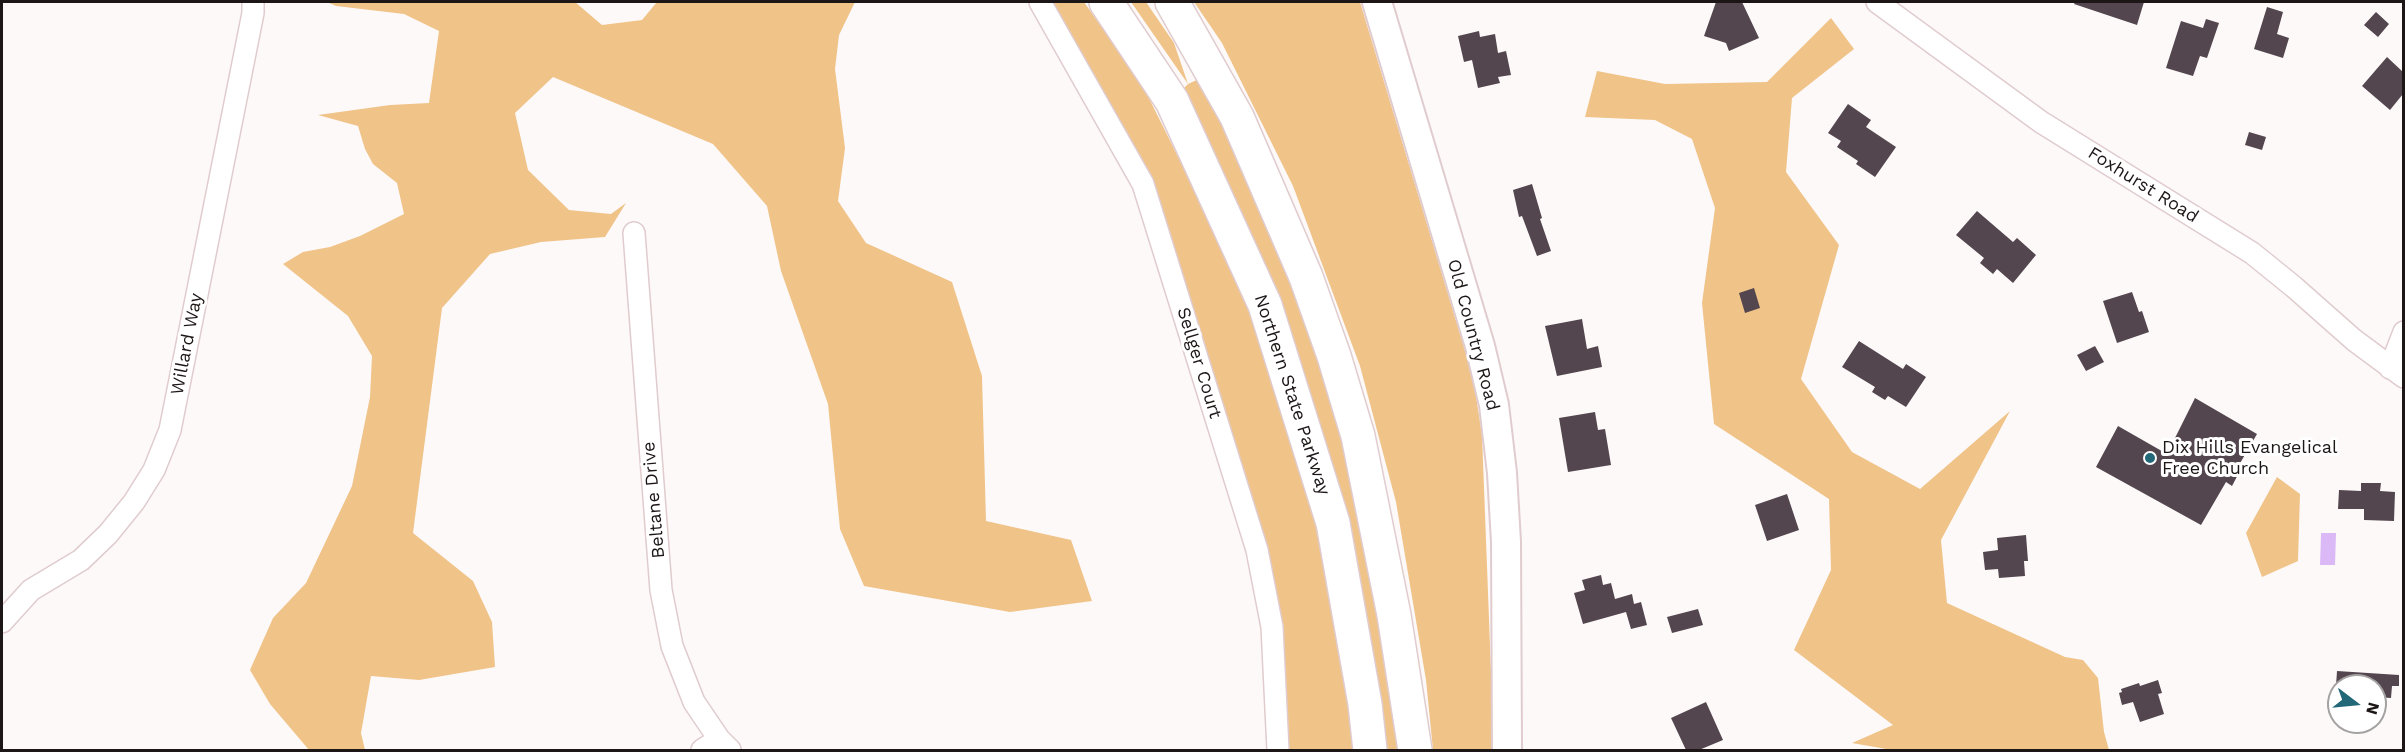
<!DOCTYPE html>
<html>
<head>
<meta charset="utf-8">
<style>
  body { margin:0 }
  #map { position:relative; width:2405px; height:752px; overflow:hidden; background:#fdf9f9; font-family:"Work Sans",sans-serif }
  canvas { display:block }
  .frame { position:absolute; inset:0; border:3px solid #1d1617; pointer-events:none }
  .north { position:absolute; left:2327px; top:674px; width:60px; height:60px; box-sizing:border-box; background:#fff; border:2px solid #a5a2a2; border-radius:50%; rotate:106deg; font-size:16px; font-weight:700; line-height:24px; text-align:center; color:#1d1617 }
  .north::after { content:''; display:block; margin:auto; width:21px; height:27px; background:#236878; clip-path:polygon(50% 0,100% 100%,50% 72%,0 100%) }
</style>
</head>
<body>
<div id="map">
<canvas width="2405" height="752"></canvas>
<div class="frame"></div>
<div class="north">N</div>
</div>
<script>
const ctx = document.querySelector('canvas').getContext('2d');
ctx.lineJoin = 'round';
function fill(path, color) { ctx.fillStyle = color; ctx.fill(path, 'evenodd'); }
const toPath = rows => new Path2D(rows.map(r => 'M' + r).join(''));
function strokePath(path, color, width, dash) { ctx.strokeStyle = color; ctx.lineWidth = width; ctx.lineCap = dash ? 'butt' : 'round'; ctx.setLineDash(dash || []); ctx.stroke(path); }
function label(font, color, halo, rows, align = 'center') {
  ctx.font = font + ' "Work Sans",sans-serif'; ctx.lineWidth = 6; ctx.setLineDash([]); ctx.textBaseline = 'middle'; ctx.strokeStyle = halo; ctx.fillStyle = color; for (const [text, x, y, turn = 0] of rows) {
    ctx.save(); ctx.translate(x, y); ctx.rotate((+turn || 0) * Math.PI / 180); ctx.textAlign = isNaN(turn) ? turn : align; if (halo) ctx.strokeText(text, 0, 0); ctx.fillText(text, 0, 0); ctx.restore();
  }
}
fill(toPath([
  [327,2,575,2,602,25,642,20,657,2,855,2,839,35,835,69,845,148,838,201,866,243,952,282,982,376,986,521,1071,540,1092,601,1010,612,864,586,840,529,828,404,781,271,767,206,713,144,553,77,515,113,528,170,569,210,611,214,626,203,605,237,541,242,490,254,442,308,413,533,473,581,492,622,495,667,419,680,371,676,361,733,365,750,309,750,270,704,250,670,273,618,306,583,352,486,370,397,372,356,348,316,283,264,303,252,330,247,360,236,404,214,397,183,373,164,365,149,358,126,318,115,390,105,429,103,439,31,404,14,336,6],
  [1052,2,1084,2,1143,86,1234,270,1287,407,1334,598,1358,750,1284,750,1263,536,1244,470,1165,220,1137,151],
  [1131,2,1146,2,1174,43,1188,84,1201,78,1259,190,1335,411,1380,615,1401,750,1380,750,1364,618,1178,94,1188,84],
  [1194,2,1360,2,1473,377,1482,435,1494,750,1433,750,1426,680,1396,502,1360,366,1293,186,1222,43],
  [1831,18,1854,49,1792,98,1786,172,1839,245,1801,379,1852,452,1920,489,2010,411,1941,540,1947,603,2065,657,2083,660,2098,678,2104,732,2109,750,1892,750,1852,743,1893,725,1794,650,1831,570,1829,499,1714,424,1702,303,1715,208,1692,139,1655,120,1585,117,1597,71,1665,84,1767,82],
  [2277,477,2300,494,2298,561,2262,577,2246,533]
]), '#f0c388');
fill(toPath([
  [2321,533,2336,533,2335,565,2320,565]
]), '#dbb9f7');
fill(toPath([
  [1716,2,1742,2,1759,38,1729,51,1726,43,1704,36],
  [2075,2,2144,2,2137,25,2074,4],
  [2267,7,2283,12,2277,34,2289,38,2283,58,2254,49],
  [2376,12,2389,24,2378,37,2364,25],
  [2206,19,2219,23,2207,58,2200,56,2193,76,2166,68,2181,21,2203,28],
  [1479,31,1480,37,1495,34,1498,53,1506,51,1511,75,1498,77,1500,83,1478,88,1472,60,1464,62,1458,36],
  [2387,57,2403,72,2403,94,2390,110,2362,86],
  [1848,104,1871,120,1866,127,1896,147,1875,177,1856,164,1858,161,1837,147,1841,141,1828,133],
  [2249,132,2266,137,2262,150,2245,145],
  [1532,184,1542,218,1540,219,1551,251,1537,256,1522,216,1519,217,1513,190],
  [1977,211,2013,242,2017,238,2036,255,2013,283,1997,269,1993,274,1980,263,1984,258,1956,235],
  [1754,288,1760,308,1745,313,1739,293],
  [2132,292,2139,312,2142,311,2149,332,2117,343,2103,301],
  [1582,319,1587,349,1598,346,1602,367,1557,376,1545,326],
  [1859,341,1903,369,1906,364,1926,377,1906,407,1888,396,1885,400,1872,392,1875,387,1842,367],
  [2095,346,2104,362,2086,371,2077,355],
  [2195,398,2257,434,2239,465,2242,467,2232,486,2226,482,2201,525,2096,467,2118,426,2167,454],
  [1595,412,1598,430,1605,429,1611,465,1568,472,1559,418],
  [2361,483,2381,483,2380,491,2395,492,2394,521,2364,520,2364,509,2338,509,2339,490,2361,491],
  [1787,494,1799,530,1767,541,1755,505],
  [2026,535,2028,561,2024,561,2025,576,1999,578,1998,569,1985,570,1983,552,1998,550,1997,538],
  [1601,575,1603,585,1611,583,1615,599,1632,594,1634,604,1641,602,1647,625,1631,629,1626,612,1583,624,1574,593,1585,590,1582,580],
  [1698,609,1703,625,1672,633,1667,617],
  [2337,671,2399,675,2399,686,2392,686,2391,698,2375,697,2375,686,2336,686],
  [2158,680,2162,693,2158,694,2164,714,2140,722,2133,702,2122,705,2119,693,2122,692,2121,689,2139,683,2140,686],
  [1706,702,1723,740,1699,750,1686,750,1671,718]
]), '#53464e');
const minor = toPath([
  [1040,2,1143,184,1257,550,1272,627,1278,750],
  [1877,2,2041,122,2252,253,2294,287,2354,340,2404,377],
  [634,233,661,590,672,646,694,702,719,739,730,750],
  [2390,368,2404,332],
  [2,622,31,590,81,560,108,534,134,502,154,470,170,430,253,13,253,2],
  [702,750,719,739]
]);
const secondary = toPath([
  [1377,2,1480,346,1494,405,1502,473,1506,542,1507,750]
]);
const motorway = toPath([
  [1106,2,1172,101,1265,305,1333,523,1365,704,1370,750],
  [1172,2,1237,117,1306,277,1334,356,1358,436,1394,615,1415,750]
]);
strokePath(minor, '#e0ccce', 24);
strokePath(secondary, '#e0ccce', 32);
strokePath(motorway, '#e0ccce', 36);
strokePath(minor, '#fff', 21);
strokePath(secondary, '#fff', 28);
strokePath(motorway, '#fff', 33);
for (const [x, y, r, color] of [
  [2150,458,6,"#236878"]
]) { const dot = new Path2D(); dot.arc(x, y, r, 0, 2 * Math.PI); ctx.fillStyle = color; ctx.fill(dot); strokePath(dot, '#fff', 2); }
label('18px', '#1d1617', '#fff', [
  ["Foxhurst Road",2143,185,32],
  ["Old Country Road",1473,335,75],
  ["Willard Way",187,344,-79],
  ["Sellger Court",1199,363,73],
  ["Northern State Parkway",1292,395,72],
  ["Beltane Drive",654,500,-95]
]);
label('18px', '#1d1617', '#fff', [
  ["Dix Hills Evangelical",2162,448],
  ["Free Church",2162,469]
], 'left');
</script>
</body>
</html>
